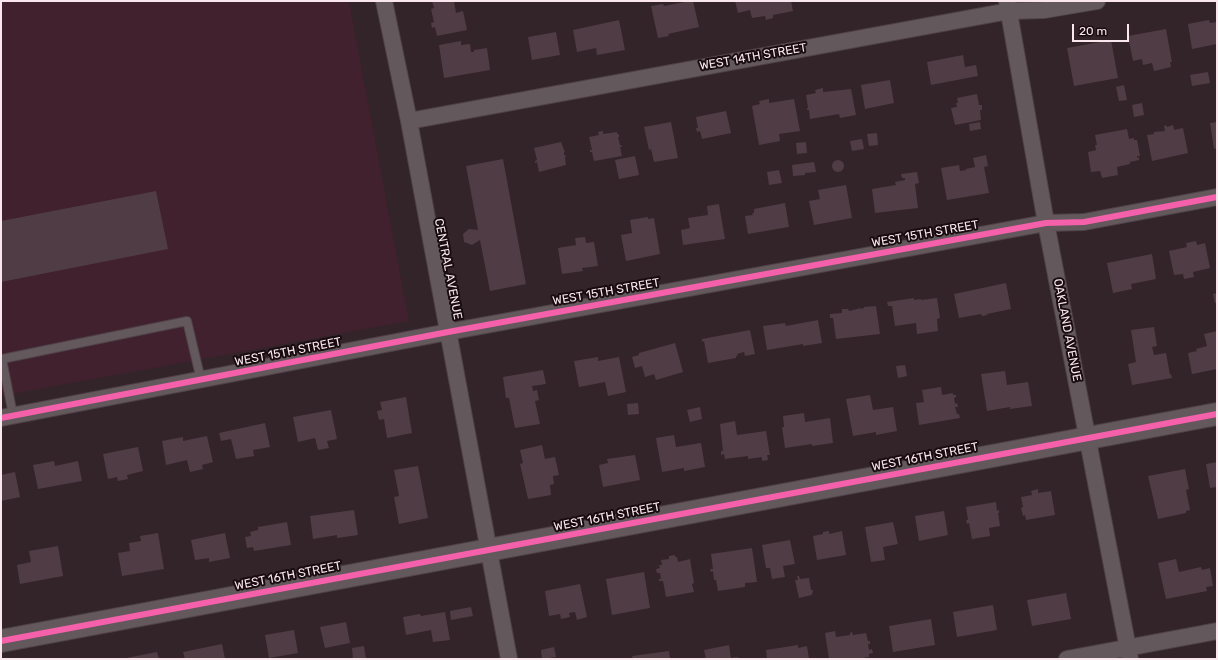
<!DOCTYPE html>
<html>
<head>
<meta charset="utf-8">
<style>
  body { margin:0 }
  #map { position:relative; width:1218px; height:660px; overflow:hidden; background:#33242a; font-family:Rubik,sans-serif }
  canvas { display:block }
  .frame { position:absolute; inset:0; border:2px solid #fae7ed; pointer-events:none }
  .scale { position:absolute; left:1072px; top:24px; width:57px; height:18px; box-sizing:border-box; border:2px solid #fae7ed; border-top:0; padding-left:5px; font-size:12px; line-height:14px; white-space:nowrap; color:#fae7ed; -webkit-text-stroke:3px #180c11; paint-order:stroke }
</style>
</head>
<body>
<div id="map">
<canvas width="1218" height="660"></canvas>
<div class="frame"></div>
<div class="scale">20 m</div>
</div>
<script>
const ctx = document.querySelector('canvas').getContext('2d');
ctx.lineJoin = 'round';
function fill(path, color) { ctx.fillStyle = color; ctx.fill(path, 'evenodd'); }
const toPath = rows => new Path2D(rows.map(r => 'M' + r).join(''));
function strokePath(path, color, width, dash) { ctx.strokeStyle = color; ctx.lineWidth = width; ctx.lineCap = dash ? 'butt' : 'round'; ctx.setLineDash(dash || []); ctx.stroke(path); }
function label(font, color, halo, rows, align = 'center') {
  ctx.font = font + ' Rubik,sans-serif'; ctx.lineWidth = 4; ctx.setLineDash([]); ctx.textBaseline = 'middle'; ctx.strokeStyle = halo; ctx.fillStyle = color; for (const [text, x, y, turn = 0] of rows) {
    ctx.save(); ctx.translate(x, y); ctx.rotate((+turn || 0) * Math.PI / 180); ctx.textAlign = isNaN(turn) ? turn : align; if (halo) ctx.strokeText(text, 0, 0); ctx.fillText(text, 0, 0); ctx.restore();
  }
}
fill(toPath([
  [1,1,349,1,409,321,1,396]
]), '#40212d');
fill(toPath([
  [432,1,454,1,456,13,463,11,467,30,437,36,435,27,432,28,431,23,434,22,431,9,434,8],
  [690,1,693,1,699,27,668,34,669,36,658,38,651,6,663,4,664,6],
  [735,1,791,1,793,11,773,15,773,18,766,20,765,16,752,18,750,10,738,13],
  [619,20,625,50,597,55,596,48,577,52,573,30],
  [1209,20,1210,23,1217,22,1217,44,1192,49,1188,24],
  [1166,29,1172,62,1170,62,1171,67,1154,71,1152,63,1143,65,1142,59,1133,61,1128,36],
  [556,32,560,55,532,60,528,37],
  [1111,40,1118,78,1074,86,1067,48],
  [461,41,461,45,470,44,471,52,474,52,474,50,487,48,490,70,444,78,439,45],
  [963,55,965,67,976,65,978,76,931,85,927,62],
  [1208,72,1210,83,1192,86,1190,75],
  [890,80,894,103,865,109,861,85],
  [1124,85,1127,100,1119,101,1116,87],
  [823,88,823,92,851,89,856,115,840,118,839,114,810,119,809,110,807,110,807,108,808,108,806,95,816,93,815,90],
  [977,94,979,105,982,105,982,110,980,110,981,120,955,125,951,108,957,107,956,103,958,103,957,98],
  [769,99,769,103,794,99,800,131,779,134,780,141,759,145,752,106,760,104,759,101],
  [1142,103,1144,115,1134,117,1132,105],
  [726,111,731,133,702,139,700,131,697,132,696,128,698,128,696,117],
  [671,122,678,158,654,162,651,149,649,150,644,127],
  [980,122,981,129,970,131,969,124],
  [1217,122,1217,148,1214,149,1210,123],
  [1166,125,1167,127,1173,125,1174,130,1183,128,1188,153,1152,161,1147,135,1154,134,1154,132,1165,131,1164,126],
  [1127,129,1129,139,1134,138,1134,140,1137,140,1140,156,1137,156,1137,158,1139,157,1139,160,1130,162,1130,164,1117,167,1118,175,1102,178,1100,171,1091,172,1088,152,1096,150,1095,145,1097,145,1095,135],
  [603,131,603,134,617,132,617,134,619,134,619,137,618,137,620,145,621,145,622,147,620,147,622,156,594,161,592,152,590,152,590,150,592,150,589,137,599,135,598,132],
  [877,133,878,145,869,146,867,134],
  [862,139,864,149,852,151,850,141],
  [561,142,565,152,564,152,564,155,565,155,566,157,565,157,566,165,539,172,537,162,535,163,535,161,537,160,534,148],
  [806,142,807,153,797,154,796,143],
  [986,155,988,166,984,167,989,193,947,200,941,168,959,165,960,171,966,170,966,169,975,167,973,158],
  [635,156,639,175,619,179,615,160],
  [503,159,526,284,490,291,480,240,472,245,464,242,463,234,469,229,478,230,466,166],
  '832 166a6 6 0 1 1 12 0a6 6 0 1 1-12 0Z',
  [814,162,816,172,805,173,805,175,793,176,792,165],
  [779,170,782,183,769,185,767,172],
  [917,172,919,183,915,184,918,208,875,213,872,189,896,185,895,182,905,180,905,178,902,178,901,174],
  [846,185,852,218,814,225,809,201,820,199,818,190],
  [156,191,168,249,1,282,1,221],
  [785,203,789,227,748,234,745,216,753,215,752,213,754,213,754,209],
  [719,204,725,239,683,245,681,230,690,228,688,218,708,215,707,206],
  [648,217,648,219,654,218,660,254,626,261,621,235,632,233,630,220],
  [585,237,586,243,594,242,598,266,582,268,583,271,562,274,558,248,576,245,575,238],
  [1196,241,1197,245,1205,243,1210,268,1193,272,1194,277,1184,279,1183,274,1174,275,1169,251,1187,247,1186,243],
  [1152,254,1156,279,1131,284,1132,289,1113,293,1107,263],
  [1006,283,1011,309,987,314,988,315,982,316,981,314,959,318,954,294],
  [1217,293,1217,303,1215,303,1213,294],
  [914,298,914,300,921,299,921,300,937,298,940,318,937,319,938,331,917,334,916,323,895,326,892,306,888,306,887,302],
  [876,306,880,334,836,339,833,318,830,318,830,314,842,313,842,309,848,309,849,311,861,308,861,309,864,308,864,307],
  [818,320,822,343,803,346,803,344,767,350,763,326,785,323,786,326],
  [1154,327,1157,346,1152,347,1154,355,1166,353,1170,375,1171,374,1172,378,1132,385,1128,364,1136,362,1131,330],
  [750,330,755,354,745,356,744,352,737,354,738,356,736,356,736,358,708,363,704,341,702,342,702,339],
  [1217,331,1217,369,1192,374,1188,353,1197,351,1196,349,1207,346,1204,334],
  [675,343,683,372,656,380,654,374,645,377,642,366,635,368,632,357,639,355,639,353],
  [598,357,598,361,619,357,626,392,608,396,605,382,579,387,574,361],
  [905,365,907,376,898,378,896,366],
  [543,370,546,384,532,386,533,391,537,390,539,400,535,401,540,424,515,428,509,398,506,398,503,377],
  [1005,371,1007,385,1028,382,1032,406,1010,409,1010,407,987,411,981,374],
  [941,387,942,395,953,393,953,395,956,395,956,397,954,398,955,404,957,403,958,407,955,407,957,414,959,414,960,418,919,425,916,403,924,402,922,390],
  [870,395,873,410,893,407,897,431,876,435,876,432,853,436,846,399],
  [406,397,412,433,387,438,384,419,379,420,377,411,382,410,380,402],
  [638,403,639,414,628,415,627,404],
  [700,407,702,419,690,422,687,410],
  [331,410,337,439,327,441,329,448,318,450,315,438,298,442,293,417],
  [804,413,805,422,830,418,833,443,812,446,812,444,785,448,782,427,784,427,783,416],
  [735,421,737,435,766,431,770,455,767,455,768,460,762,461,762,457,748,459,748,456,725,459,724,454,721,455,721,451,723,451,720,424],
  [265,423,270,447,253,450,254,456,236,459,231,439,221,441,219,433],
  [674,435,676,447,701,443,705,467,684,471,684,468,662,472,656,438],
  [207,436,213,462,202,465,203,469,190,472,187,460,166,465,162,441,183,437,183,441],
  [542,445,545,459,555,457,559,475,553,476,554,484,550,485,551,495,528,499,520,464,523,463,520,450],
  [138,447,143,471,127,475,128,479,118,481,117,477,108,479,103,454],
  [635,455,640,480,603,487,599,465,608,463,607,459],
  [54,461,55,466,78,461,82,481,38,489,33,465],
  [1217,462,1217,487,1210,488,1206,464],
  [418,466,428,518,399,524,394,497,399,496,394,470],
  [1185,469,1189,489,1186,490,1190,510,1186,511,1186,513,1158,519,1148,476],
  [15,472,20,497,1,501,1,475],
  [1038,489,1038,493,1051,491,1055,515,1026,520,1025,515,1023,516,1021,508,1023,507,1021,497,1032,495,1031,491],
  [996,502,997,511,999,510,999,513,998,513,1000,526,989,528,990,536,972,539,969,523,967,524,966,520,968,520,966,507],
  [354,510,358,535,337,538,337,535,313,539,310,516],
  [944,511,948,535,919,541,915,516],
  [287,522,291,545,254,551,253,547,247,548,245,537,251,536,250,532,258,530,258,527],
  [893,522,898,544,883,547,885,560,871,562,865,527],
  [829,531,829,534,842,531,846,555,817,560,813,536,823,534,823,532],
  [158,533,164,569,122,576,118,553,130,551,129,543,141,541,140,536],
  [225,533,230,558,209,562,209,558,195,560,191,540],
  [790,540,795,564,783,566,785,577,772,579,770,568,766,568,762,545],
  [58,546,63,576,20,584,17,565,31,562,29,551],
  [752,548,757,582,745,583,745,587,718,591,716,580,714,580,713,571,711,572,710,569,713,569,711,554],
  [675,555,675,557,677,557,678,562,690,559,694,583,692,584,694,592,666,597,663,581,659,581,659,579,661,579,660,573,657,573,656,569,660,568,659,565,662,565,661,560,669,559,669,556],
  [1176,559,1179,572,1201,567,1202,570,1210,568,1213,586,1206,587,1207,591,1166,599,1158,563],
  [644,572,650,608,612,615,606,579],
  [797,576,799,576,800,579,809,578,811,590,813,590,812,595,799,598,795,580,798,580],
  [580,584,587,617,577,620,575,612,569,613,570,617,561,619,560,614,549,616,545,591],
  [1066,593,1071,619,1032,626,1027,600],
  [993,605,997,630,957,637,953,612],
  [471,607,473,616,451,620,450,611],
  [445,612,450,640,433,642,431,630,406,635,403,617,420,614,421,616],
  [931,619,935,645,893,652,889,626],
  [346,622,350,643,325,648,320,627],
  [294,630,298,653,269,658,265,635],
  [835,631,836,637,850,635,850,633,852,632,853,635,866,633,868,641,870,641,870,644,868,644,869,650,872,649,873,653,869,654,869,657,855,659,829,659,825,633],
  [222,644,225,659,185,659,183,652],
  [729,645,731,658,738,657,738,659,706,659,704,650],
  [798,645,798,648,807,646,809,659,767,659,766,650],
  [364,646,366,659,353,659,352,648],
  [554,647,556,657,542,659,541,650],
  [669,651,670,659,633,659,632,656],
  [157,652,159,659,126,659,126,658]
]), '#503c44');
const lane = toPath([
  [13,415,2,359,187,321,201,380]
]);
const street = toPath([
  [384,1,409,121,509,659],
  [1007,1,1046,223,1130,659],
  [409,121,1009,11,1044,10,1097,1],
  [1,418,448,332,1046,223,1084,222,1217,197],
  [1067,659,1217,631]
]);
const secondary = toPath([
  [1,641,1217,414]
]);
strokePath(lane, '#4f4147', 10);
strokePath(street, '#4f4147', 18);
strokePath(secondary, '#4f4147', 24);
strokePath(lane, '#63585c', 8);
strokePath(street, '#63585c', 16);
strokePath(secondary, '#63585c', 22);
strokePath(toPath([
  [1,418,448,332,1046,223,1084,222,1217,197],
  [1,641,1217,414]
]), '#f560ab', 6);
label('12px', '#fae7ed', '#180c11', [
  ["WEST 14TH STREET",753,57,-10],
  ["WEST 15TH STREET",925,234,-10],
  ["CENTRAL AVENUE",448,269,79],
  ["WEST 15TH STREET",606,292,-10],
  ["OAKLAND AVENUE",1067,330,79],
  ["WEST 15TH STREET",288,352,-11],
  ["WEST 16TH STREET",925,457,-11],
  ["WEST 16TH STREET",607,517,-11],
  ["WEST 16TH STREET",288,576,-11]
]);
</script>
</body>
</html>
